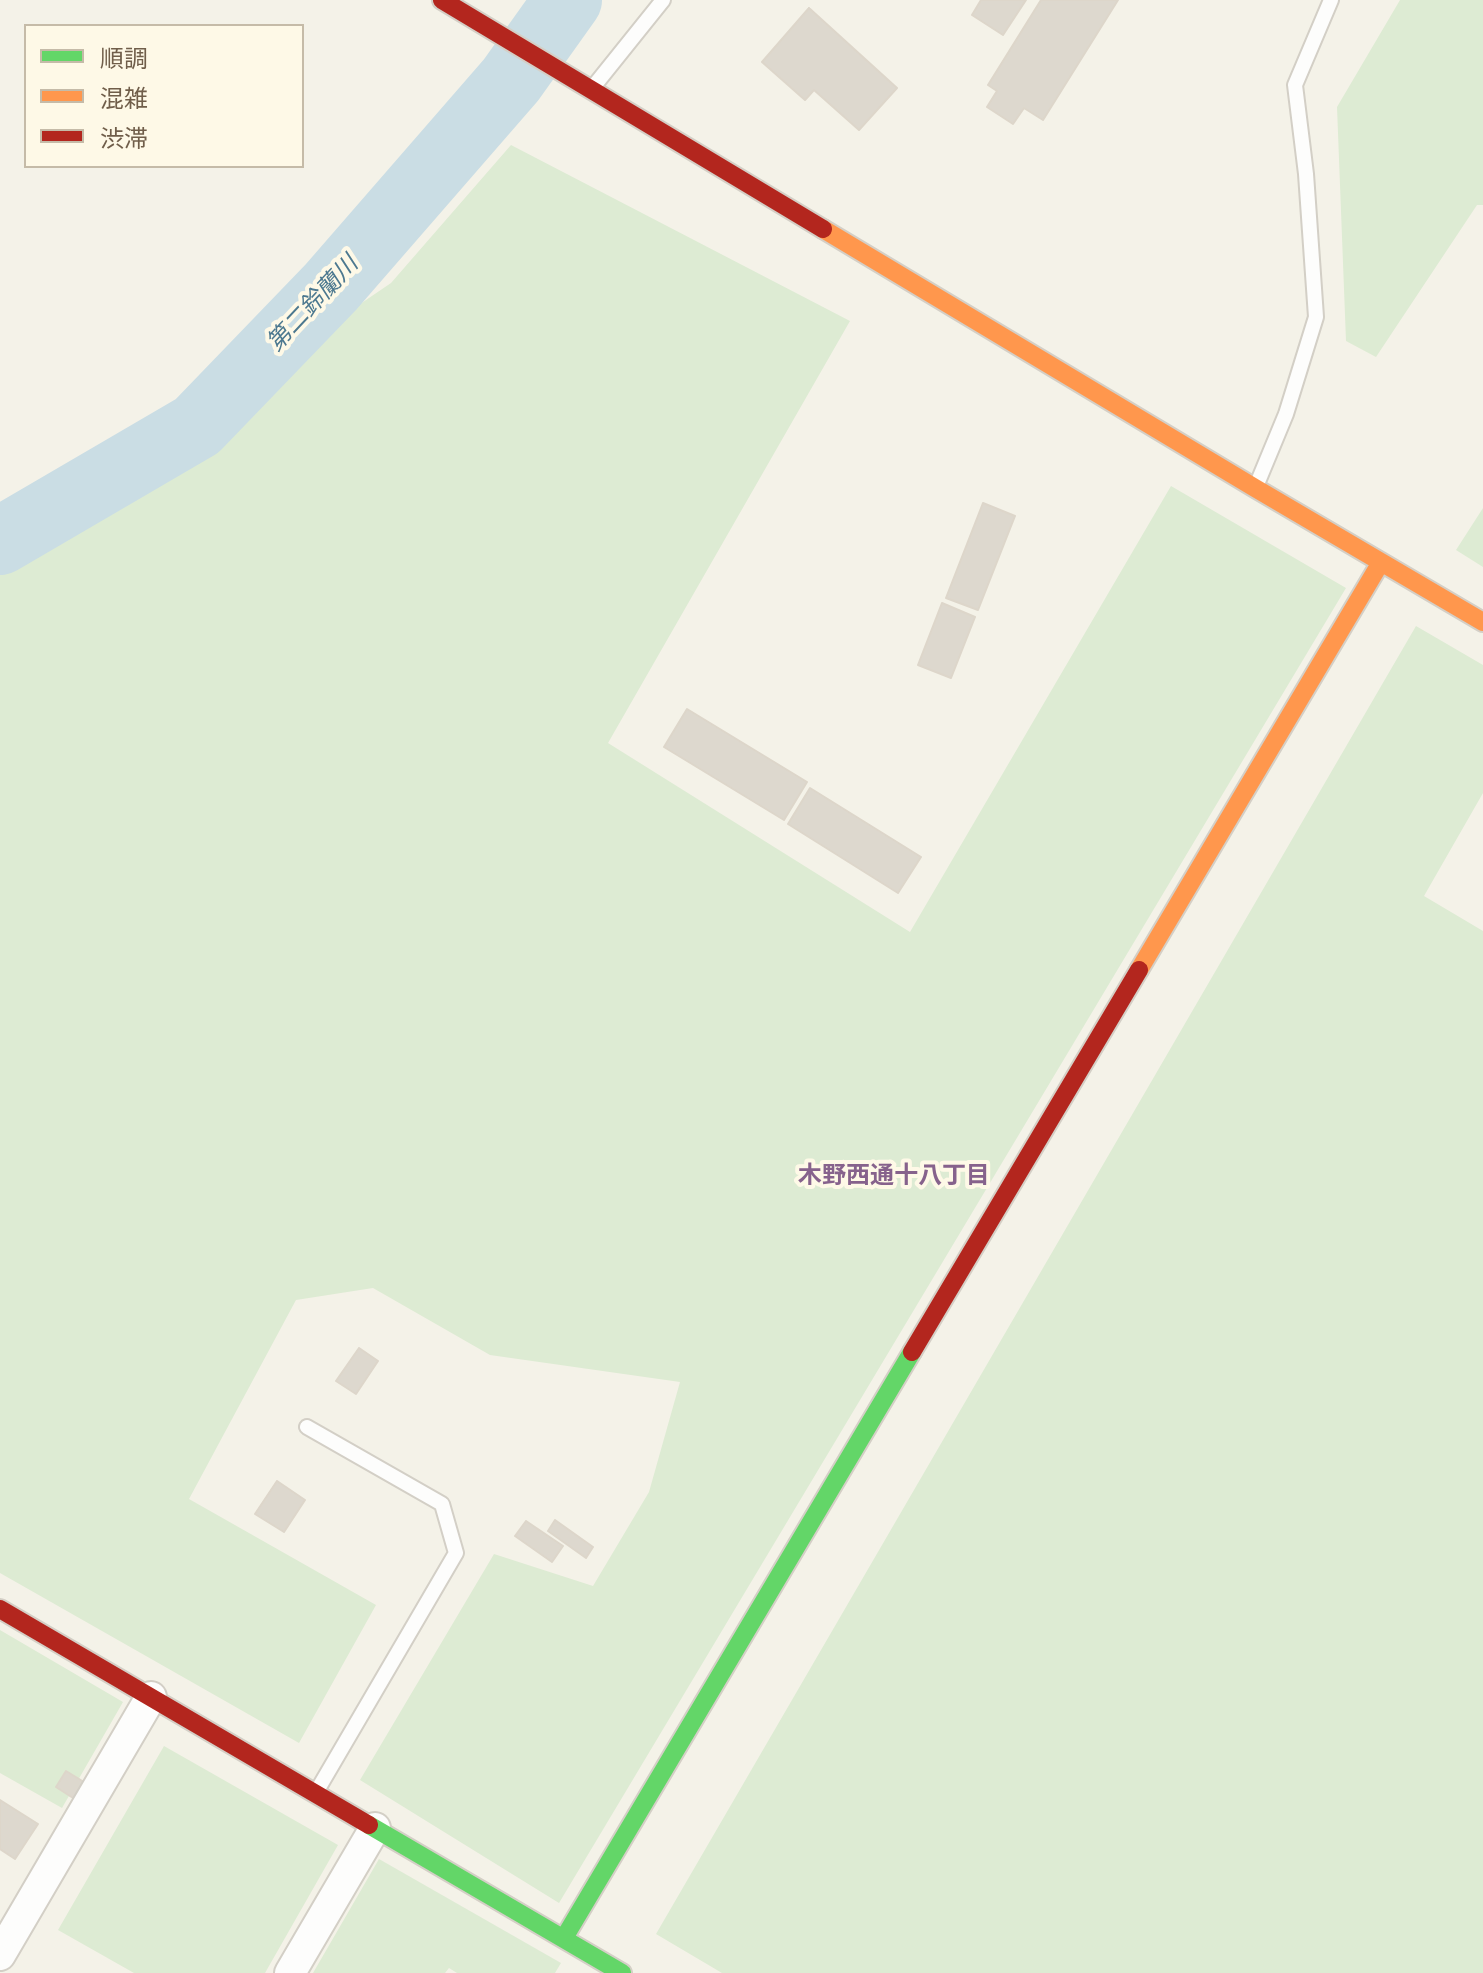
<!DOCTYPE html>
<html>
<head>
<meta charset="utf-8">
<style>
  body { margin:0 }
  #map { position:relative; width:1483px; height:1973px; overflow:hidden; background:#f4f2e8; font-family:"PT Sans Narrow","Noto Sans JP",sans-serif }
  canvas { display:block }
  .legend { position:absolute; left:24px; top:24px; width:280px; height:144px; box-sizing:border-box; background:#fef9e7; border:2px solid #c5bba8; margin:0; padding:10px 14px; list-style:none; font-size:24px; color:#705e4a }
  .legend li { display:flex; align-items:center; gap:16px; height:40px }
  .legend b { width:40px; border:2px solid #c5bba8 }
</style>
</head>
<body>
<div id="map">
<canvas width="1483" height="1973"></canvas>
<ul class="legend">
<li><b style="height:10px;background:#63d668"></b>順調</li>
<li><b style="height:10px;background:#ff974d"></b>混雑</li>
<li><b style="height:10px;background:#b3261e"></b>渋滞</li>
</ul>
</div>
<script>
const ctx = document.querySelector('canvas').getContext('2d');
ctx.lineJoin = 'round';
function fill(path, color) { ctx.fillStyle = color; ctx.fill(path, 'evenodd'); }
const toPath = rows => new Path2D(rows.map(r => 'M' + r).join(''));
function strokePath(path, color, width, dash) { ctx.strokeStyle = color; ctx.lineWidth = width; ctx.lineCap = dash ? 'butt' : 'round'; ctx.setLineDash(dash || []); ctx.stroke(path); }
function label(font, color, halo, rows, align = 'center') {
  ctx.font = font + ' "PT Sans Narrow","Noto Sans JP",sans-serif'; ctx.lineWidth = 8; ctx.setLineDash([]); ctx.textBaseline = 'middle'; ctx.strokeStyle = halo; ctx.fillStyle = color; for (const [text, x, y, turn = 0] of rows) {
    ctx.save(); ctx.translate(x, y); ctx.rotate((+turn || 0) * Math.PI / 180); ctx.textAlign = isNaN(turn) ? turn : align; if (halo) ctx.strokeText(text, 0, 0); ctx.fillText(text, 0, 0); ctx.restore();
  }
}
fill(toPath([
  [1400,0,1483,0,1483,205,1477,205,1376,357,1346,341,1337,107],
  [511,145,850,321,608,743,910,932,1171,486,1346,588,559,1903,360,1780,494,1554,593,1586,649,1492,680,1382,490,1355,373,1288,296,1300,189,1499,376,1605,299,1743,0,1573,0,549,391,283],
  [1483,508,1483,567,1456,550],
  [1416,626,1483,665,1483,793,1424,896,1483,931,1483,1973,722,1973,656,1934],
  [0,1630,123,1702,62,1808,0,1773],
  [164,1746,338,1845,265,1973,134,1973,58,1930],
  [379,1859,561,1963,555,1973,457,1973,449,1968,445,1973,313,1973]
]), '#ddebd3');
strokePath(toPath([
  [0,541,197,426,331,287,511,80,568,0]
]), '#cadde4', 68);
const building = toPath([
  [981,0,1026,0,1003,35,972,15,981,0],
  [1041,0,1118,0,1043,120,1024,108,1013,124,987,107,997,91,988,85,1041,0],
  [809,8,897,88,859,130,814,90,805,100,762,62,809,8],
  [983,503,1015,516,978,610,946,598,983,503],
  [942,603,975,617,951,678,918,665,942,603],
  [687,709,807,782,784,820,664,747,687,709],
  [810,788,921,857,898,893,788,824,810,788],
  [359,1348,378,1361,356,1394,336,1381,359,1348],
  [277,1481,305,1500,284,1532,255,1514,277,1481],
  [555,1520,593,1547,586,1558,548,1531,555,1520],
  [526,1521,563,1546,552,1562,515,1536,526,1521],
  [66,1771,97,1790,87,1807,56,1787,66,1771],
  [0,1800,38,1824,15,1859,0,1849,0,1800]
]);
fill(building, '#ddd8ce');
strokePath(building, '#ddd6ca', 2);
const lane = toPath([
  [594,86,663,0],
  [1257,484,1286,414,1316,317,1306,174,1295,85,1331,0],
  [307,1427,442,1504,456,1553,318,1789]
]);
const street = toPath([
  [0,1955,151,1697],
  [290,1973,375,1828]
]);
const fast = toPath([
  [369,1825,622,1973],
  [564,1938,912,1352]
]);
const slow = toPath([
  [823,229,1255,488,1483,622],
  [1139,970,1381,562]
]);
const jam = toPath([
  [442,0,823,229],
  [912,1352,1139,970],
  [0,1609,369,1825]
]);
strokePath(lane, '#d3cfc6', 18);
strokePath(street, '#d3cfc6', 34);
strokePath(fast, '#d4cfc6', 22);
strokePath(slow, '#d4cfc6', 22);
strokePath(jam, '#d4cfc6', 22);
strokePath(lane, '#fdfdfc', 14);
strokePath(street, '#fdfdfc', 30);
strokePath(fast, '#63d668', 18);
strokePath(slow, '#ff974d', 18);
strokePath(jam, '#b3261e', 18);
label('italic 24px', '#4c788f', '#fef9e7', [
  ["第二鈴蘭川",313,304,-47]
]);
label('bold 24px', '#86628c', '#fef9e7', [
  ["木野西通十八丁目",894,1176]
]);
</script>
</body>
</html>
